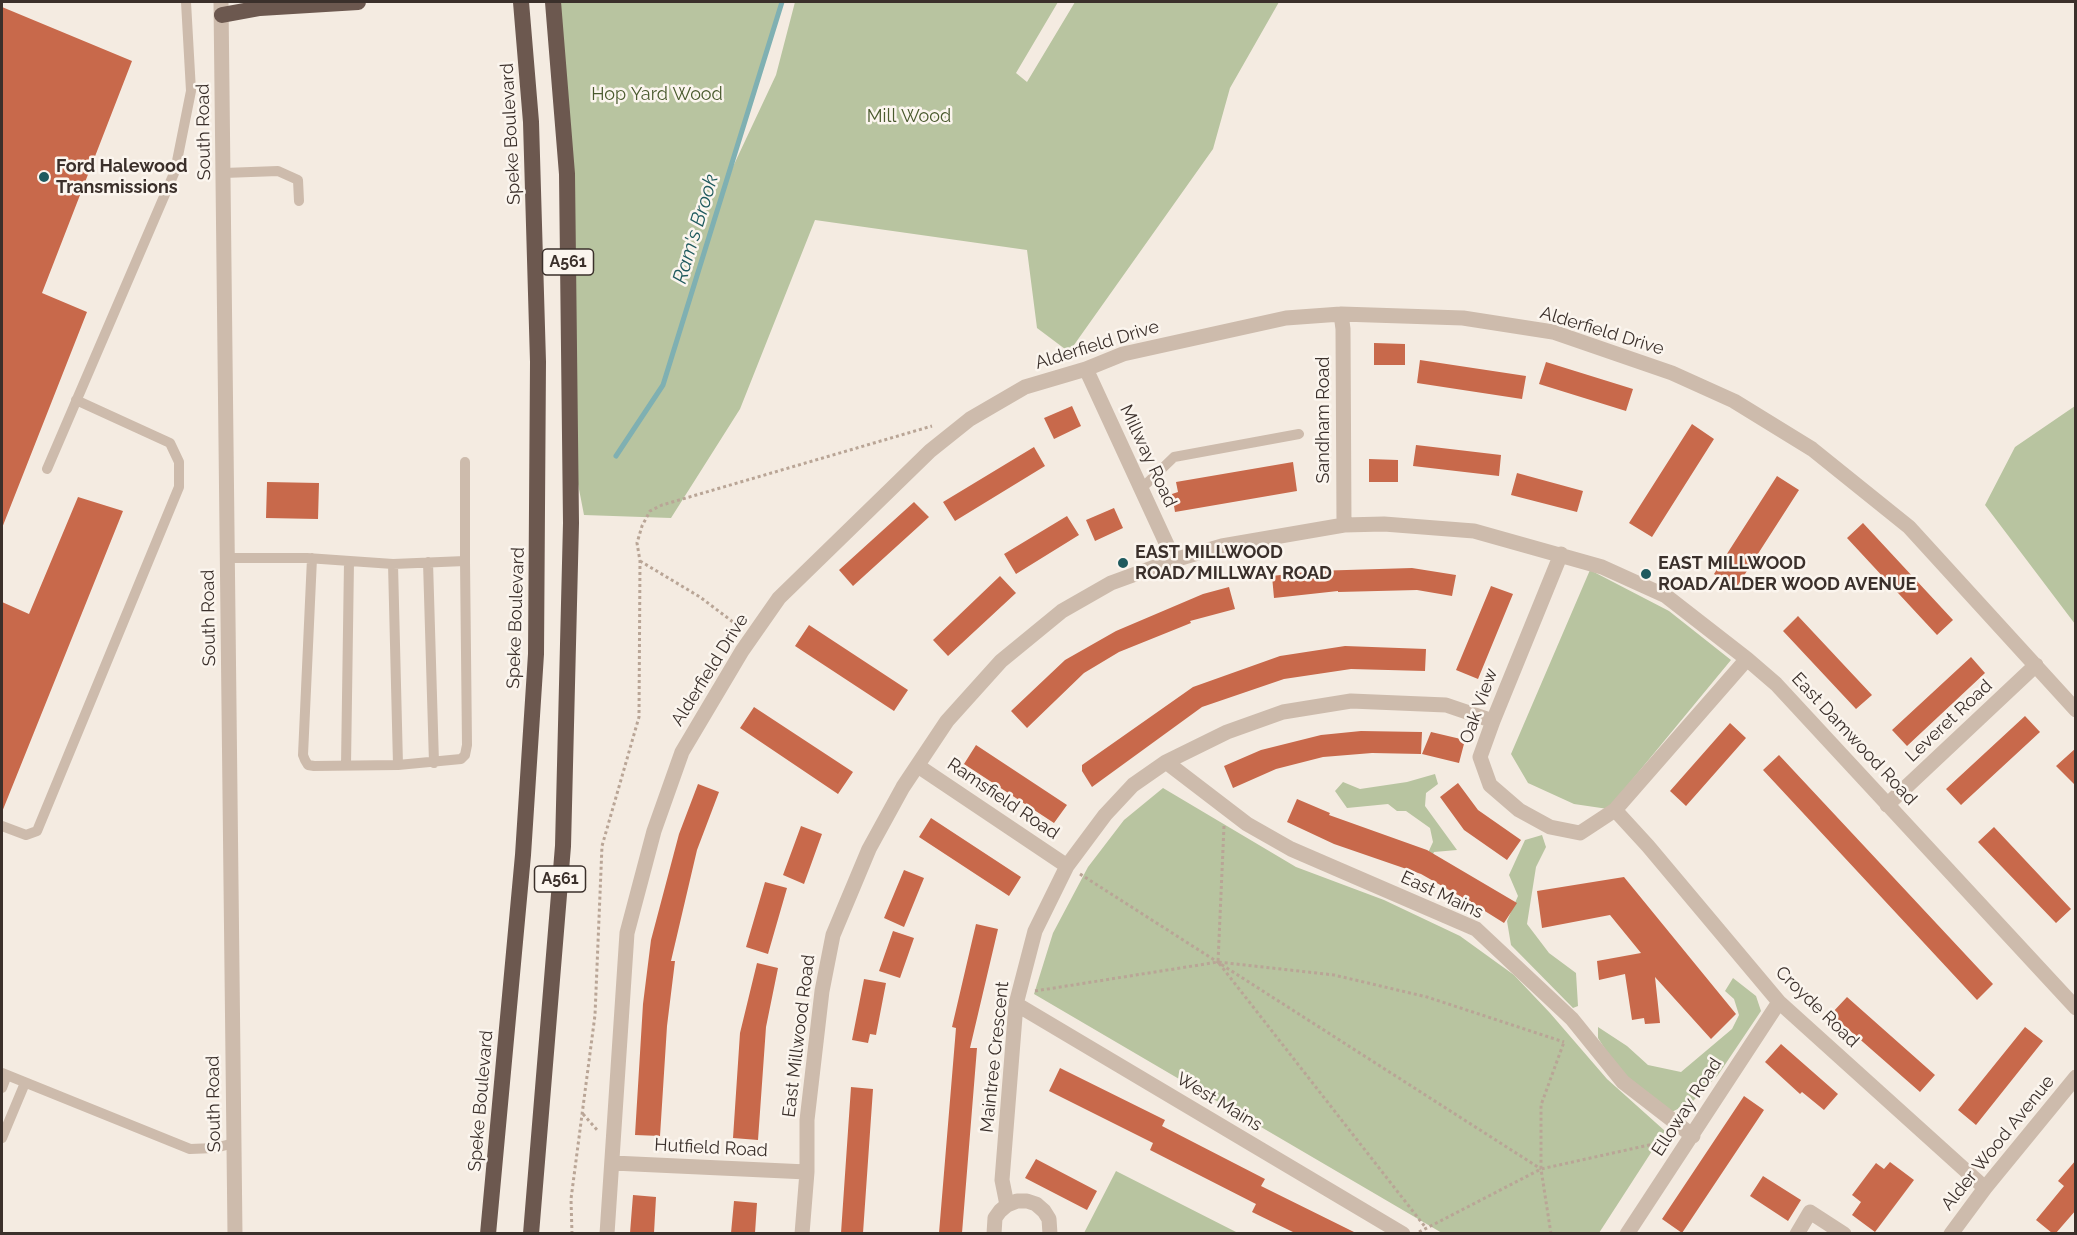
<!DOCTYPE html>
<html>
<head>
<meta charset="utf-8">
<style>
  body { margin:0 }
  #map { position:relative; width:2077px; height:1235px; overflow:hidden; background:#f4ebe1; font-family:Raleway,sans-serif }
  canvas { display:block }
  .frame { position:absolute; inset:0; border:3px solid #3b302b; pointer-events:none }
</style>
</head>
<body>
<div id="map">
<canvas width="2077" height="1235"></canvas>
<div class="frame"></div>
</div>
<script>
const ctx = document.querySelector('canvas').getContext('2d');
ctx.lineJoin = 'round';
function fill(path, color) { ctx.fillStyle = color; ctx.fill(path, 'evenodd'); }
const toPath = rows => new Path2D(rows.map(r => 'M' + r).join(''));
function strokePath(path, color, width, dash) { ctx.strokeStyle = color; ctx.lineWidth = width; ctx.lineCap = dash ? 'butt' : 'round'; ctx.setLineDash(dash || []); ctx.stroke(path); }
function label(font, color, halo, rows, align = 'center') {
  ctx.font = font + ' Raleway,sans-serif'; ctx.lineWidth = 5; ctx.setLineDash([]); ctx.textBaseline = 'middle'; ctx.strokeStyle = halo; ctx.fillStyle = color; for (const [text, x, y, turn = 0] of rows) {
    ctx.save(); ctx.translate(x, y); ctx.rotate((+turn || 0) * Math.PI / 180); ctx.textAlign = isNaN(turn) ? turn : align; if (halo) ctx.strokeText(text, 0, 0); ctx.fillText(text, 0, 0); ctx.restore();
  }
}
fill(toPath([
  [558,2,782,2,730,173,776,75,795,2,1058,2,1016,73,1027,82,1075,2,1279,2,1230,88,1213,149,1069,352,1037,328,1027,250,815,220,740,409,671,518,584,515,571,448],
  [2075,406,2075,624,1985,505,2015,447],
  [1590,570,1669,611,1731,660,1608,809,1574,804,1528,783,1511,754],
  [1435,774,1438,784,1426,793,1425,806,1457,850,1434,852,1426,870,1421,868,1433,842,1430,828,1406,811,1397,811,1388,804,1347,808,1335,791,1343,782,1360,789,1407,782],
  [1163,788,1296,867,1384,900,1460,936,1514,975,1550,1013,1607,1079,1665,1131,1599,1233,1442,1233,1034,994,1053,933,1088,867,1124,820],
  [1542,835,1546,847,1536,867,1527,924,1549,953,1576,973,1578,1006,1573,1008,1511,945,1507,921,1518,896,1509,875,1525,840],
  [1733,978,1756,996,1761,1011,1718,1075,1693,1101,1670,1113,1619,1071,1598,1038,1598,1027,1627,1046,1648,1065,1681,1072,1732,1029,1739,1015,1734,999,1725,991],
  [1116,1171,1238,1233,1084,1233]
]), '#b8c4a0');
strokePath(toPath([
  [616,456,663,385,782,2]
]), '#7fb0b2', 5);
fill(toPath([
  [2,7,132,61,42,293,87,312,2,528],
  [1374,343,1405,344,1405,365,1374,365],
  [1420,360,1526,376,1522,399,1417,383],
  [1546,362,1633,389,1626,411,1539,384],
  [1072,406,1081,426,1054,439,1044,418],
  [1692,424,1714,439,1652,537,1629,523],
  [1416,445,1501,455,1499,476,1413,466],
  [1034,447,1045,466,955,521,943,502],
  [1369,459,1398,460,1398,482,1369,482],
  [1293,462,1297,491,1175,512,1172,494,1178,492,1176,482],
  [1517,473,1583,491,1577,512,1511,495],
  [1777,476,1799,490,1736,588,1714,574],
  [267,482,319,483,318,519,266,518],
  [78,497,123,511,2,812,2,602,29,614],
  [914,502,929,517,853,586,839,570],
  [1114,508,1123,528,1095,541,1086,520],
  [1067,516,1079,535,1016,574,1004,554],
  [1863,523,1953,620,1937,635,1847,538],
  [1412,568,1456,575,1452,596,1417,590,1338,592,1338,591,1274,598,1272,576,1314,571],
  [1000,576,1016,593,948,656,933,640],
  [1491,586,1513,594,1478,679,1456,670],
  [1229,587,1235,609,1190,621,1191,623,1119,652,1084,673,1027,728,1011,711,1065,660,1116,631,1203,594],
  [1798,616,1872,695,1856,709,1783,631],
  [809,625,908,690,894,711,795,646],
  [1345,646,1426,649,1425,671,1351,669,1284,679,1202,707,1092,787,1082,771,1082,765,1193,687,1280,656],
  [1971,657,1985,673,1907,746,1892,730],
  [754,707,853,772,838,794,740,728],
  [2025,716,2040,732,1961,805,1946,789],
  [1730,723,1746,738,1686,806,1670,791],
  [1361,731,1422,732,1421,754,1372,753,1323,757,1276,769,1233,788,1224,766,1261,750,1321,735],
  [1431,732,1465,740,1459,763,1422,754],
  [976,745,1067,805,1054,823,964,764],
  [2076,748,2076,786,2056,766],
  [1779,755,1993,984,1977,1000,1763,770],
  [1458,783,1478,810,1521,840,1507,860,1464,830,1440,797],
  [698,784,719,792,697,850,671,961,675,961,667,1026,660,1136,635,1135,643,1004,651,940,679,834],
  [1297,799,1330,813,1329,815,1427,850,1517,903,1504,923,1472,903,1421,874,1334,844,1287,822],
  [931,818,1021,877,1009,896,919,837],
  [801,826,822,834,804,884,783,875],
  [1994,827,2071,909,2056,923,1978,842],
  [904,870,924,878,904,927,884,918],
  [1624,877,1736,1014,1711,1039,1655,977,1660,1023,1645,1024,1644,1018,1632,1020,1625,974,1599,980,1597,961,1641,953,1610,915,1542,928,1537,891],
  [765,882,787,888,768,954,746,947],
  [976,924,998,929,970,1048,977,1048,962,1233,939,1233,956,1028,952,1027],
  [893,931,914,938,900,978,879,971],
  [757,963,778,968,766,1027,758,1140,733,1138,740,1033],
  [864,979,886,983,876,1035,870,1034,868,1043,852,1040],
  [1847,997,1935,1075,1920,1092,1831,1014],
  [2025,1027,2043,1041,1976,1125,1958,1110],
  [1781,1044,1838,1094,1824,1110,1802,1092,1800,1094,1765,1062],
  [1060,1068,1165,1120,1162,1126,1265,1179,1261,1186,1356,1233,1295,1233,1252,1212,1256,1204,1150,1150,1153,1143,1049,1091],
  [851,1087,873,1089,863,1233,841,1233],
  [1744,1096,1764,1110,1682,1233,1662,1219],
  [1036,1159,1097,1191,1087,1210,1025,1178],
  [2076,1160,2076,1210,2056,1233,2052,1233,2036,1220,2064,1186,2058,1181],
  [1890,1162,1914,1180,1875,1232,1852,1215,1861,1202,1852,1195,1876,1163,1884,1169],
  [1763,1176,1801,1200,1788,1221,1750,1196],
  [633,1195,656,1197,654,1233,630,1233],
  [734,1201,757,1203,755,1233,731,1233]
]), '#c8694b');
strokePath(toPath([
  [640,561,700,597,741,628],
  [1224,826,1218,962,1426,1228],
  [1080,874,1541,1169],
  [1035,991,1218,962,1334,975,1427,997,1564,1042],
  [583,1114,598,1131],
  [1419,1232,1541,1169,1667,1141],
  [572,1234,571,1199,595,1015,602,846,639,717,640,561,637,543,642,526,650,511,662,505,932,426],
  [1551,1234,1541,1169,1541,1105,1564,1042]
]), '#b9a596', 3, [3, 3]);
strokePath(toPath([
  [224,173,278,171,298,180,299,201],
  [465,462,465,561],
  [47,469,175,171,191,91,186,2],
  [1142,488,1174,457,1299,434],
  [228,558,307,558,393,564,465,561,467,745,465,755,461,759,398,765,314,766,308,765,305,760,303,755,312,558],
  [428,562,434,763],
  [393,564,398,765],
  [346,765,349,562],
  [2,826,26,835,37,831,179,487,179,462,170,443,76,400],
  [2,1073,190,1149,215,1148,234,1143],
  [2,1088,7,1075],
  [2,1138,25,1083]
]), '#cdbbac', 10);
strokePath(toPath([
  [221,2,235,1234],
  [1341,314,1343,329,1344,525],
  [1086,369,1174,560],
  [1561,554,1493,721,1480,757,1490,785,1519,810,1550,827,1580,833,1615,810,1747,659],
  [1166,762,1247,824,1291,849,1476,929,1572,1019,1623,1082,1693,1136],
  [918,766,1067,866],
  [1887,805,2036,665],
  [1615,810,1648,846,1779,1002,1985,1188],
  [1016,1004,1403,1234],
  [613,1163,807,1172],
  [1007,1205,1002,1180,1016,1004,1035,931,1067,866,1105,815,1133,785,1166,762,1227,732,1283,712,1351,701,1446,705,1493,721],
  [607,1234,627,933,654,831,682,752,742,651,779,598,930,451,970,419,1025,387,1086,369,1123,354,1286,318,1341,314,1463,318,1553,332,1672,373,1734,401,1812,449,1909,527,2076,710],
  [802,1234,807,1172,807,1120,822,991,833,935,869,849,903,787,947,721,1001,661,1062,611,1111,583,1174,560,1222,546,1344,525,1384,524,1474,531,1602,567,1666,596,1747,659,1776,684,2076,1008],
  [994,1234,995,1218,1000,1211,1007,1205,1017,1201,1027,1201,1036,1204,1044,1211,1049,1219,1050,1234],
  [1627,1234,1779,1002],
  [1797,1234,1810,1212,1844,1234],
  [1951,1234,1985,1188,2076,1077]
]), '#cdbbac', 15);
strokePath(toPath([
  [222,15,260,8,358,2],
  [488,1234,523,855,536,654,538,362,531,122,521,2],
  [531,1234,563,846,571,523,567,174,553,2]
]), '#6c584f', 16);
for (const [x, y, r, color] of [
  [44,177,6,"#1f5a5e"],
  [1123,563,6,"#1f5a5e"],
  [1646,574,6,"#1f5a5e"]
]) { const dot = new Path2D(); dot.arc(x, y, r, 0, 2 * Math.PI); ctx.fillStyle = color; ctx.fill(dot); strokePath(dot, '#fbf5ee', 2); }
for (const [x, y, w] of [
  [568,262,51],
  [560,879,51]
]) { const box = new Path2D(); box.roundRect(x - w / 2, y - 13, w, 26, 4.5); ctx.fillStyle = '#fbf5ee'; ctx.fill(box); strokePath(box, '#3b302b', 1.5); }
label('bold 16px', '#3b302b', null, [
  ["A561",568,262],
  ["A561",560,879]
]);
label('18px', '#4a5a2e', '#fbf5ee', [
  ["Hop Yard Wood",657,95],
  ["Mill Wood",909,117]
]);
label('18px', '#3b302b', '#fbf5ee', [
  ["South Road",204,132,-91],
  ["Speke Boulevard",511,134,-93],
  ["Alderfield Drive",1602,331,17],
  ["Alderfield Drive",1097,345,-17],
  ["Sandham Road",1324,420,-90],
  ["Millway Road",1148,456,65],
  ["South Road",209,618,-91],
  ["Speke Boulevard",516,618,-88],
  ["Alderfield Drive",710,670,-58],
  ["Oak View",1479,706,-70],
  ["Leveret Road",1949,721,-43],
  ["East Damwood Road",1854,739,47],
  ["Ramsfield Road",1003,799,34],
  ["East Mains",1442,895,25],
  ["Croyde Road",1817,1007,44],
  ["East Millwood Road",799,1036,-83],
  ["Maintree Crescent",995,1057,-84],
  ["Speke Boulevard",481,1101,-85],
  ["West Mains",1219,1102,31],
  ["South Road",214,1104,-91],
  ["Elloway Road",1687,1107,-57],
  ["Alder Wood Avenue",1998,1143,-51],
  ["Hutfield Road",711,1148,3]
]);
label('bold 18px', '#3b302b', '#fbf5ee', [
  ["Ford Halewood",56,167],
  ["Transmissions",56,188],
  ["EAST MILLWOOD",1135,553],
  ["ROAD/MILLWAY ROAD",1135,574],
  ["EAST MILLWOOD",1658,564],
  ["ROAD/ALDER WOOD AVENUE",1658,585]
], 'left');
label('italic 20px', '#1f5a5e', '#fbf5ee', [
  ["Ram's Brook",696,229,-73]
]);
</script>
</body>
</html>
